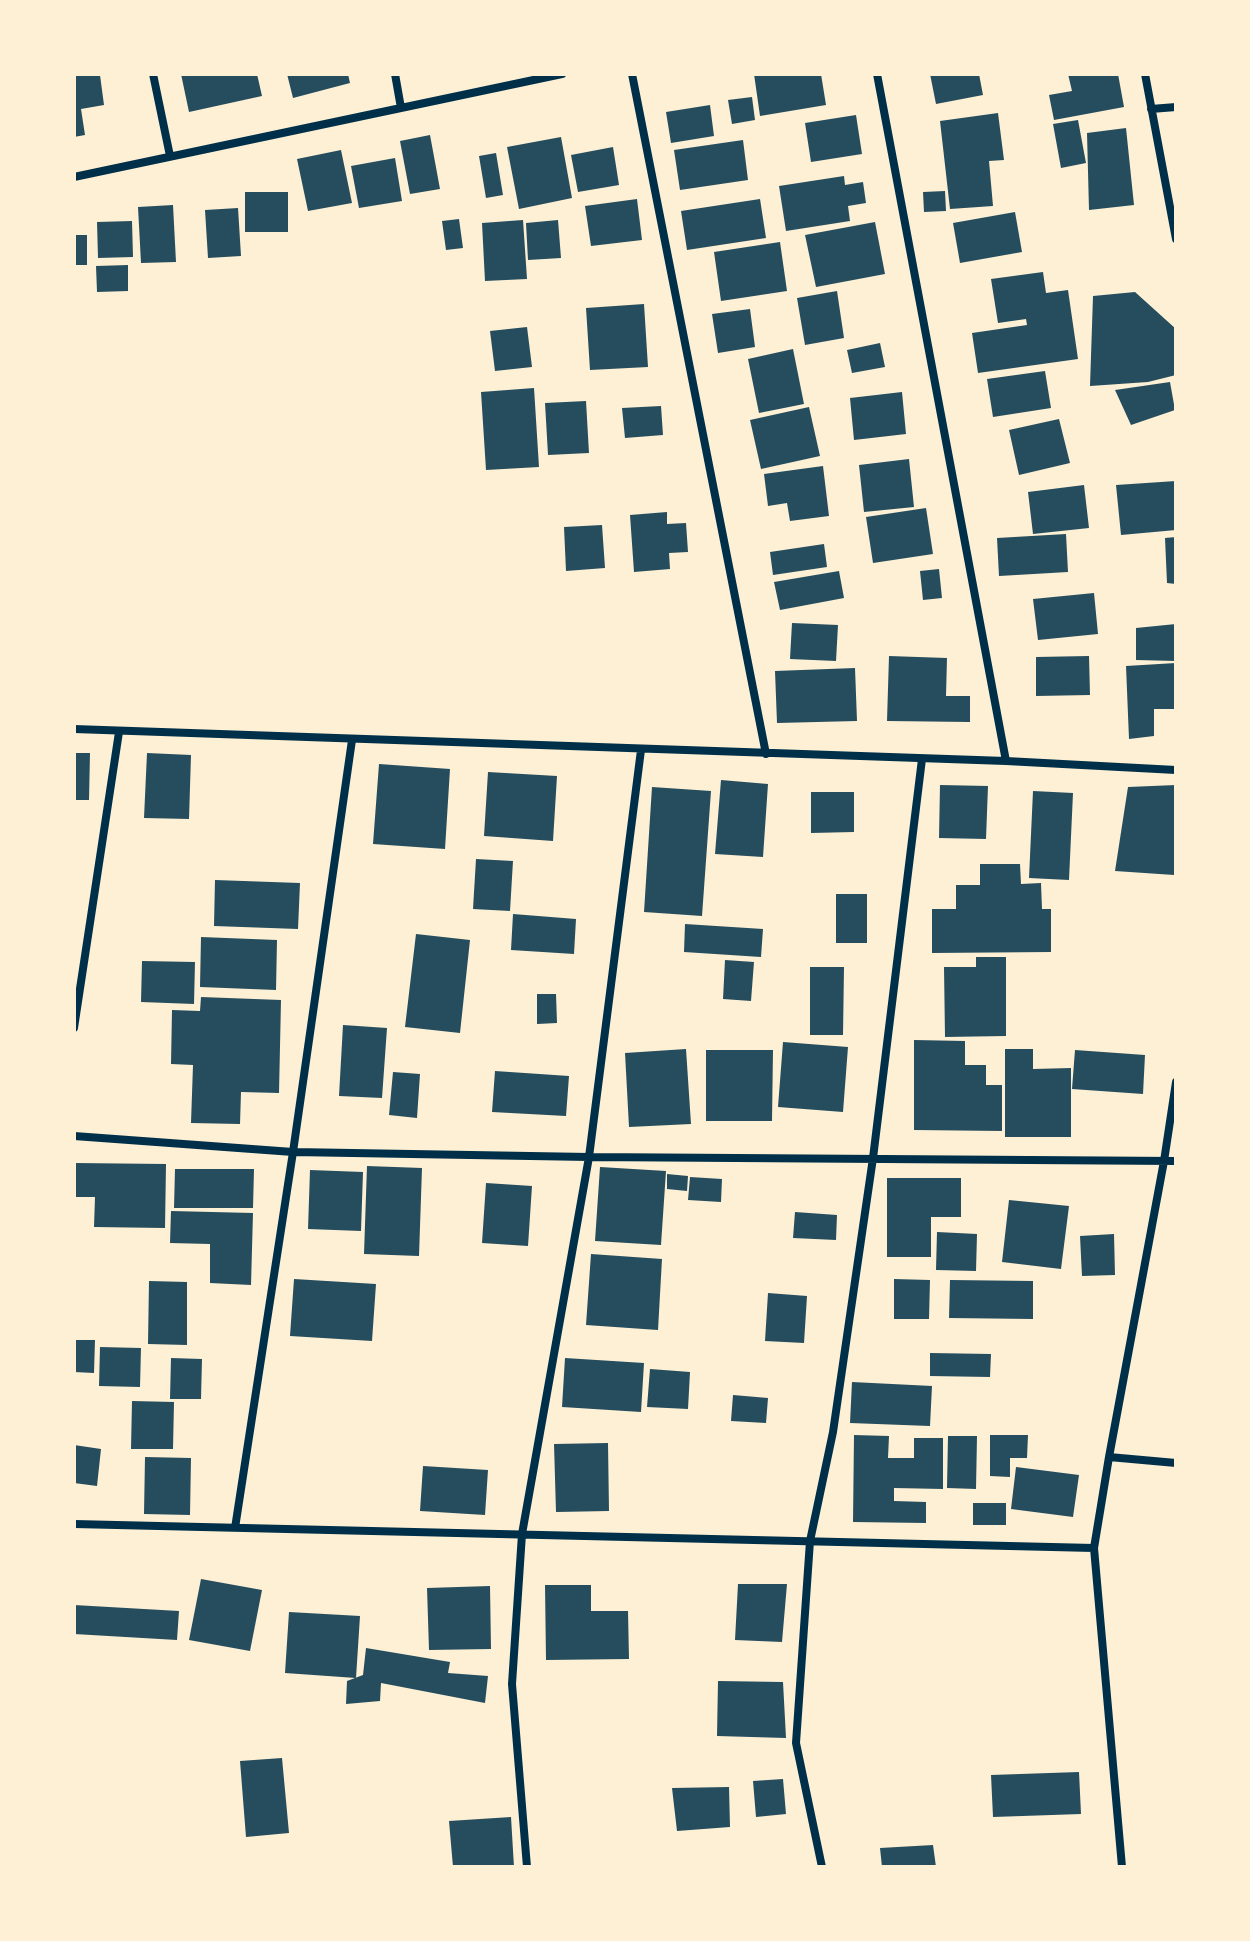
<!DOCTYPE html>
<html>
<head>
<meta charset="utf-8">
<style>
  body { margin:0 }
  #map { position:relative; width:1250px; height:1941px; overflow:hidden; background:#fdf0d5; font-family:Barlow,sans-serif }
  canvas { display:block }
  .frame { position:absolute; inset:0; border:76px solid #fdf0d5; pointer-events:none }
</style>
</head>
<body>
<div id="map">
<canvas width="1250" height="1941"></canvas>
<div class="frame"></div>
</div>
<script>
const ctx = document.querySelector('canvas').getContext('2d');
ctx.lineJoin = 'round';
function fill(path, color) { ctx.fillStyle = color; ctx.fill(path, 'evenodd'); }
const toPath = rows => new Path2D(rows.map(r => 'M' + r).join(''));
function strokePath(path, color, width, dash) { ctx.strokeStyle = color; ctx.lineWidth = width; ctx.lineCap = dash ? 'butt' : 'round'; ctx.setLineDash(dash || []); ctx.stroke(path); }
fill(toPath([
  [74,74,100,75,104,105,81,109,85,135,74,137],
  [181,74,257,74,262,96,189,112],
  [287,74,348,74,350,83,293,98],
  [754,74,821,74,826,105,760,116],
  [930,74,979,74,983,95,936,104],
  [1068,74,1118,74,1124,107,1054,120,1049,95,1072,91],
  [752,97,755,120,732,124,728,100],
  [710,105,714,136,671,143,666,112],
  [998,113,1004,160,989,161,993,206,950,209,940,121],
  [856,115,862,154,811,162,805,123],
  [1078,120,1086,163,1061,168,1053,124],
  [1126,128,1134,205,1089,210,1087,133],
  [430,135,440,189,410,194,400,141],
  [561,137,572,198,519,209,507,147],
  [743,140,748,180,680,190,674,150],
  [613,147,619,185,578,192,571,155],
  [341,150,352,203,308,211,297,159],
  [496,153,503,195,486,198,479,156],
  [395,158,402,201,359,208,351,166],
  [844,176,845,185,863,182,866,203,848,206,850,221,786,231,779,186],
  [945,191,946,211,924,212,923,192],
  [245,192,288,192,288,232,245,232],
  [637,199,642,240,591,246,585,206],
  [760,199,766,238,687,250,681,211],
  [173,205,176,262,141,263,138,207],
  [238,208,241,256,208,258,205,210],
  [1015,212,1022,252,960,263,953,223],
  [459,219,463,248,446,250,442,221],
  [523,220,527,279,485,281,482,223],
  [558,220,561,258,528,260,526,223],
  [132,221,133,257,98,258,97,222],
  [875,222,885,274,816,287,805,235],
  [74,235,87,235,87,265,74,265],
  [780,242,787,291,721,301,714,252],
  [128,265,128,291,97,292,96,266],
  [1043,272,1046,293,1068,290,1078,359,978,373,972,333,1027,325,1026,319,998,323,991,279],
  [837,291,844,338,805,345,797,298],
  [1135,292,1176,329,1176,375,1148,382,1090,386,1093,296],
  [644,304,648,367,590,370,586,308],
  [750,309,755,347,718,353,712,314],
  [527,327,532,367,495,371,490,331],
  [880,343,885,367,852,373,847,350],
  [793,349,804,404,759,413,748,359],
  [1045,371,1051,408,993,417,987,379],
  [1170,382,1175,410,1131,425,1115,390],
  [534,388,539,467,486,470,481,392],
  [902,392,906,434,854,440,850,398],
  [586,401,589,453,548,455,545,403],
  [661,406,663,435,625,438,622,408],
  [809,407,820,456,761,469,750,420],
  [1059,419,1070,463,1019,475,1009,430],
  [909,459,914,507,864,512,859,465],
  [823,466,829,516,790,521,787,503,768,506,764,474],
  [1176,481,1176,530,1121,535,1116,485],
  [1084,485,1089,528,1033,534,1028,492],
  [926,508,933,554,873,563,866,517],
  [667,512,667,524,686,523,688,552,669,553,670,569,634,572,630,515],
  [602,525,605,568,566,571,564,527],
  [1066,534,1068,572,999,576,997,538],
  [1176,537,1176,584,1167,583,1165,538],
  [824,544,827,567,773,575,770,552],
  [939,569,942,598,923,600,920,571],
  [839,571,844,598,780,610,774,582],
  [1094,593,1098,634,1038,640,1033,599],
  [792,623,838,625,836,661,790,659],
  [1176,624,1176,661,1136,660,1136,628],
  [889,656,947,658,946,696,970,696,970,722,887,721],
  [1089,656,1090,695,1036,696,1036,657],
  [1176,663,1176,709,1154,709,1154,736,1129,739,1126,666],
  [855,668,857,721,777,723,775,671],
  [74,753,90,753,89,800,74,800],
  [147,753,191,755,189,819,144,818],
  [379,764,450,769,445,849,373,844],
  [488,772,557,776,553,841,484,836],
  [721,780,768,784,763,857,715,854],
  [940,785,988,786,986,839,939,838],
  [1176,785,1176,858,1174,875,1115,871,1128,787],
  [652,787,711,791,702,916,644,912],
  [1033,791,1073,793,1069,880,1029,878],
  [811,792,854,792,854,832,811,833],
  [476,859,513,861,510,911,473,909],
  [980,864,1020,864,1021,884,1041,883,1042,909,1051,909,1051,952,932,953,932,909,956,909,956,885,980,885],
  [215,880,300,883,298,929,214,926],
  [836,894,867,894,867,943,836,943],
  [513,914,576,919,574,954,511,950],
  [685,924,763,929,761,957,684,952],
  [416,934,470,940,460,1033,405,1027],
  [201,937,277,940,276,990,200,987],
  [976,957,1006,957,1006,1036,945,1037,944,967,976,967],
  [725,960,754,962,751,1001,723,999],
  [142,961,195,962,194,1004,141,1002],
  [810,967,844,967,843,1035,810,1035],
  [537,994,556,994,557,1023,537,1024],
  [201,997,281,1000,279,1093,241,1092,240,1124,191,1123,193,1065,171,1064,172,1010,200,1011],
  [343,1025,387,1028,382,1098,339,1096],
  [914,1040,965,1041,965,1065,986,1065,986,1085,1002,1085,1002,1131,914,1130],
  [783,1042,848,1047,843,1112,778,1107],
  [686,1049,691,1124,629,1127,625,1053],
  [1005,1049,1033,1049,1033,1069,1071,1068,1071,1137,1005,1137],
  [706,1050,773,1050,772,1121,706,1121],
  [1075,1050,1145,1055,1143,1094,1072,1089],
  [495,1071,569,1076,566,1116,492,1112],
  [393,1072,420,1074,417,1118,389,1115],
  [74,1163,166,1164,165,1228,94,1227,95,1197,74,1197],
  [367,1166,422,1168,419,1256,364,1254],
  [600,1167,666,1171,661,1245,595,1241],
  [175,1169,254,1169,253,1208,174,1208],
  [310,1170,363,1172,361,1231,308,1229],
  [667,1174,688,1176,687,1191,667,1189],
  [690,1177,722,1179,721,1202,688,1200],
  [887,1178,961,1178,961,1217,931,1217,931,1257,887,1257],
  [486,1183,532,1186,528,1246,482,1243],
  [1009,1200,1069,1206,1061,1269,1002,1262],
  [171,1211,253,1213,251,1285,210,1283,210,1244,170,1243],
  [795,1212,837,1215,836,1240,793,1238],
  [937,1232,977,1234,976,1271,936,1270],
  [1114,1234,1115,1275,1082,1276,1080,1236],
  [591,1254,662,1259,658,1330,586,1325],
  [294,1279,376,1284,372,1341,290,1336],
  [894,1279,930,1280,929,1319,894,1319],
  [950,1280,1033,1281,1033,1319,949,1318],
  [149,1281,187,1282,187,1345,148,1344],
  [768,1293,807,1296,804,1343,765,1341],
  [74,1340,95,1340,94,1373,74,1372],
  [100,1347,141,1348,140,1387,99,1386],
  [930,1353,991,1354,990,1377,930,1376],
  [171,1358,202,1359,201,1399,170,1399],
  [565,1358,644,1363,641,1412,562,1407],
  [650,1369,690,1372,688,1409,647,1407],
  [852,1382,932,1386,930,1426,850,1423],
  [733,1395,768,1398,766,1423,731,1421],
  [132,1401,174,1402,173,1449,131,1449],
  [854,1435,889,1436,888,1458,914,1458,914,1438,943,1438,943,1489,894,1488,894,1501,926,1502,926,1523,853,1522],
  [990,1435,1028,1435,1027,1458,1010,1458,1010,1477,990,1476],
  [948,1436,977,1436,976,1489,947,1488],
  [608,1443,609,1511,556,1512,554,1444],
  [74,1445,101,1449,97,1486,74,1483],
  [145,1457,191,1458,190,1515,144,1514],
  [423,1466,488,1470,485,1515,420,1511],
  [1016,1467,1079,1475,1073,1517,1011,1509],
  [973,1503,1006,1503,1006,1525,973,1525],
  [201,1579,262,1590,250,1651,189,1640],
  [738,1584,787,1584,782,1642,735,1640],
  [545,1585,591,1585,591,1611,628,1611,629,1659,546,1660],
  [490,1586,491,1649,429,1650,427,1588],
  [74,1605,179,1611,177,1640,74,1634],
  [289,1612,360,1616,356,1678,285,1673],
  [366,1648,450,1662,448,1673,488,1676,485,1703,381,1683,380,1701,346,1704,347,1681,363,1675],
  [718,1681,783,1682,786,1738,717,1736],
  [282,1758,289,1833,246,1837,240,1761],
  [1079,1772,1081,1814,993,1817,991,1775],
  [783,1779,786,1814,756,1817,753,1781],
  [729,1787,730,1827,677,1831,672,1788],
  [511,1817,514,1867,453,1867,449,1821],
  [933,1845,936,1867,882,1867,880,1848]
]), '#264d5e');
strokePath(toPath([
  [153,74,170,156],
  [395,74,401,108],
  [632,74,766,754],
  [877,74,1006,761],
  [1145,74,1176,239],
  [1151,109,1176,107],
  [74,177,562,74],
  [74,729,1006,761,1176,770],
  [74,1028,119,732],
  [74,1136,293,1152,589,1157,1176,1161],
  [1109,1457,1176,1463],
  [74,1524,1094,1548],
  [235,1528,293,1152,352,740],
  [527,1867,512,1684,522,1534,589,1157,641,750],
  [822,1867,796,1743,810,1541,833,1432,873,1158,922,759],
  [1122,1867,1094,1548,1109,1457,1164,1161,1176,1082]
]), '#003049', 8);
</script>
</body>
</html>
